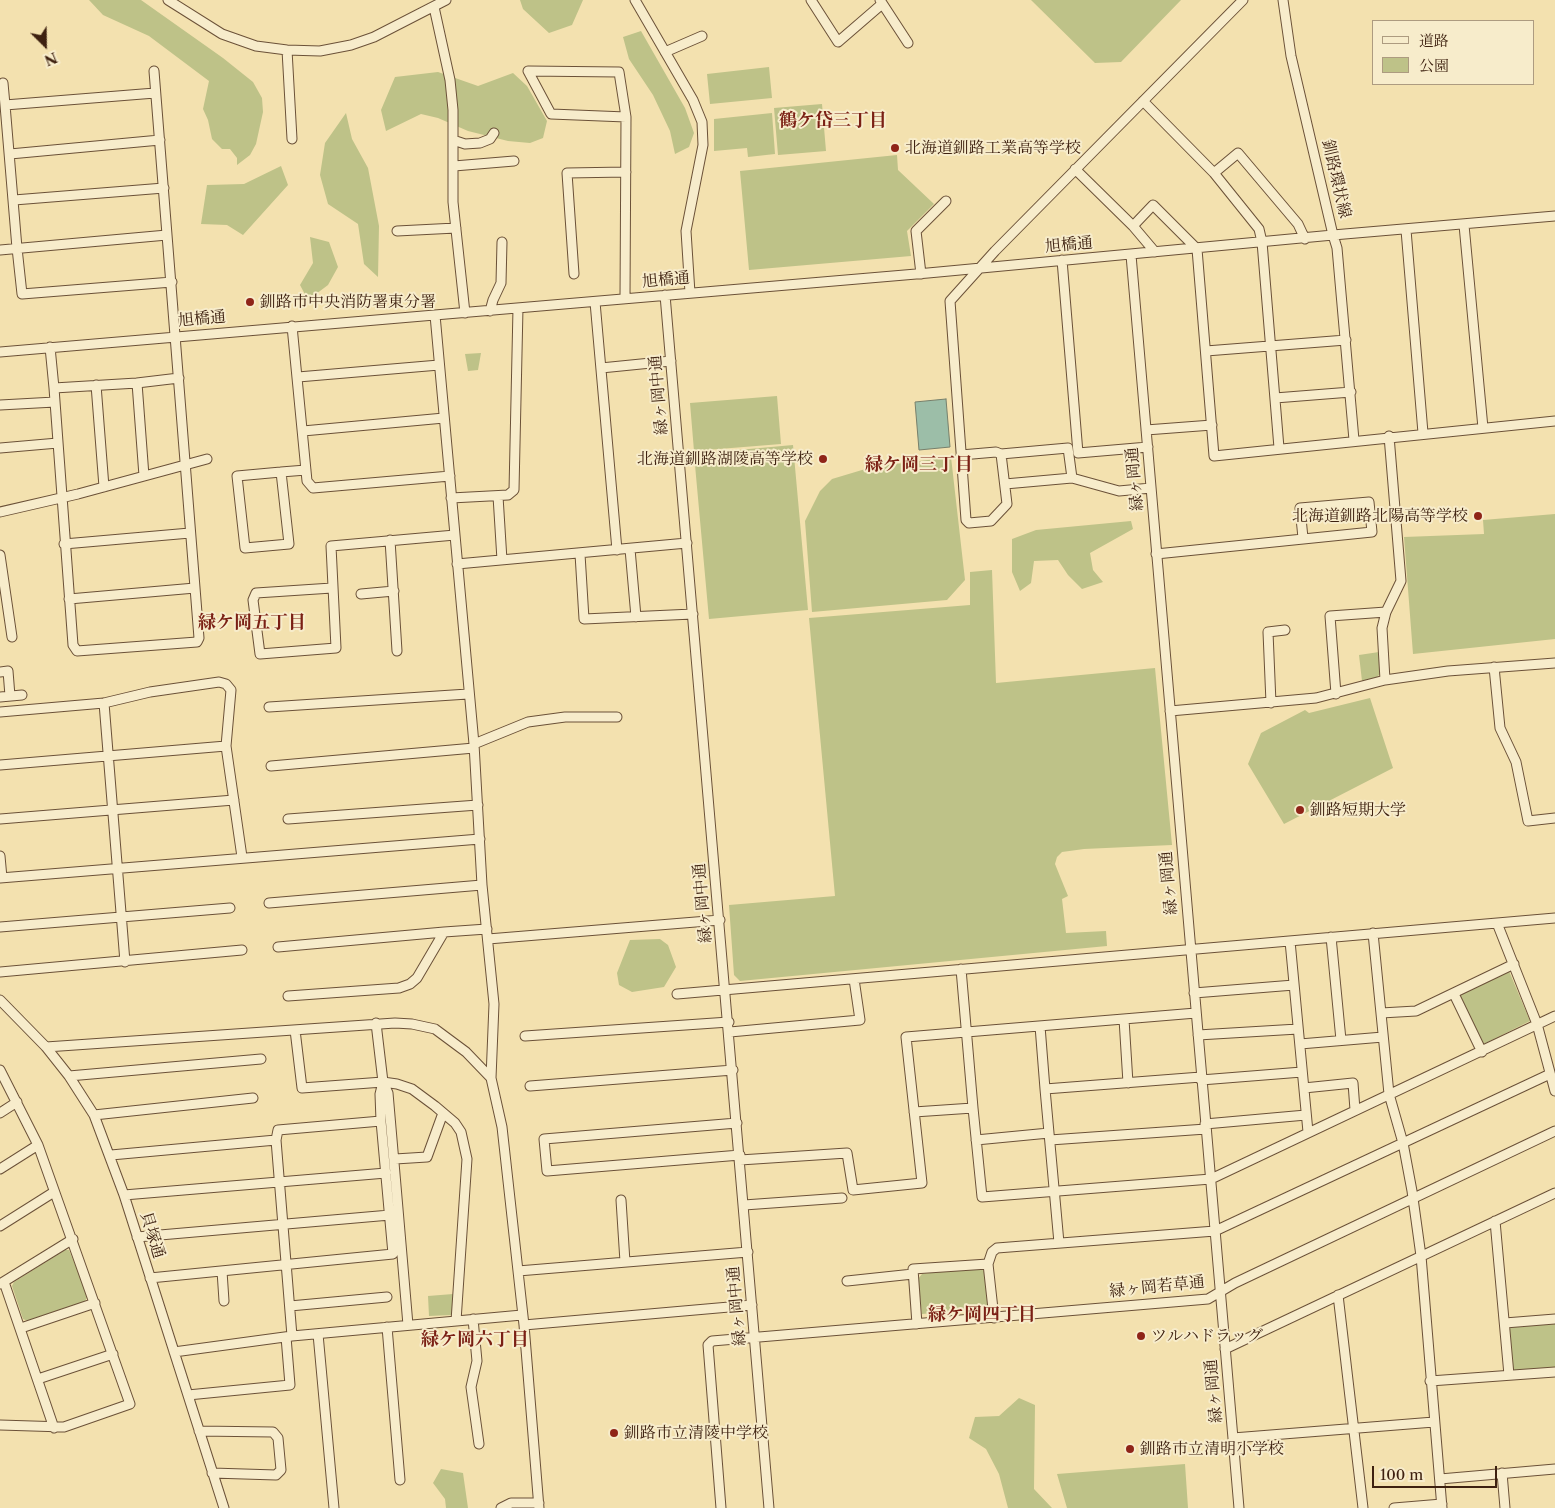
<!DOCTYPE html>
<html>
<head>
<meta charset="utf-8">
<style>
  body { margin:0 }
  #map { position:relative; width:1555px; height:1508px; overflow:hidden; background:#f3e1af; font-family:"Libre Caslon Text","Noto Serif JP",serif }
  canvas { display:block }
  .legend { position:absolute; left:1372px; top:20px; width:162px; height:65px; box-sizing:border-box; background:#f7eccb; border:1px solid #ad9b80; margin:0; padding:6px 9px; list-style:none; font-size:15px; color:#3e2110 }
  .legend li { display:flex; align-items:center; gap:10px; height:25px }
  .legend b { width:25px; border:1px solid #ad9b80 }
  .north { position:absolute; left:20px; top:20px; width:50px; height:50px; -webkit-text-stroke:4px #f7eccb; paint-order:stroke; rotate:157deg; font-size:14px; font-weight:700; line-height:20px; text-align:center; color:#3e2110 }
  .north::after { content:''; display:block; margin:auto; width:18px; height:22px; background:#3e2110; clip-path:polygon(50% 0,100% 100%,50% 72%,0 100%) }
  .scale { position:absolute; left:1372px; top:1466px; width:125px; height:22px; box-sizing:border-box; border:2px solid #3e2110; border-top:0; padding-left:6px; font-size:15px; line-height:18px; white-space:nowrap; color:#3e2110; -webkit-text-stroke:4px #f7eccb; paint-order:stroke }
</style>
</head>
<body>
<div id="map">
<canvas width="1555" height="1508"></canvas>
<ul class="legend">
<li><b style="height:6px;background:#f7eccb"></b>道路</li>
<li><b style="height:14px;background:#bec288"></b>公園</li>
</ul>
<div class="north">N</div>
<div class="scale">100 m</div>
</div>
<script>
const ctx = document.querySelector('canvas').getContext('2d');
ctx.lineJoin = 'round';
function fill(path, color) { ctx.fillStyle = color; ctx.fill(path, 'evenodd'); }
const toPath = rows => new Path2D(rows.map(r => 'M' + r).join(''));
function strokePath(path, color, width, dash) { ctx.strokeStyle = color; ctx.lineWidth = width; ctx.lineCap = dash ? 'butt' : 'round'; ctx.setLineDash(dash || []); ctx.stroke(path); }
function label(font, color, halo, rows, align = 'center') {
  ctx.font = font + ' "Libre Caslon Text","Noto Serif JP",serif'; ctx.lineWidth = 4; ctx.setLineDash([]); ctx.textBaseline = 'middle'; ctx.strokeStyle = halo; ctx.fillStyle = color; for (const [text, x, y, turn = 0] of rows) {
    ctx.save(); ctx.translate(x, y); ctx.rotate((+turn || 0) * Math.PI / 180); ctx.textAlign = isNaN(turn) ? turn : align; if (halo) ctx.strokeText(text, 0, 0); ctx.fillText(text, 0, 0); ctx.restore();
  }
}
fill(toPath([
  [89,0,141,0,223,58,253,82,262,98,263,112,256,144,250,155,237,165,237,158,230,149,222,149,212,139,208,120,203,109,209,81,149,36,103,15],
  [520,0,583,0,572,25,549,33,523,9],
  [1031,0,1181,0,1121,62,1095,63],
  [641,31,685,108,694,133,689,147,675,154,670,131,653,95,629,59,623,37],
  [769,67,772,98,710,104,707,74],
  [438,72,478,86,513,73,527,86,547,121,543,138,530,143,508,141,468,131,438,118,421,114,386,131,381,110,395,77],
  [822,104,826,151,778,155,774,108],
  [346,113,352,139,368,168,379,226,378,277,364,264,358,224,328,204,320,175,325,143],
  [772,113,775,154,748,157,747,148,714,151,714,119],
  [897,155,898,170,934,204,907,231,911,256,749,270,740,171],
  [281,166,288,185,243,235,227,225,201,224,207,185,244,184],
  [310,237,329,242,338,267,328,285,308,300,300,285,313,263],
  [481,353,478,370,468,371,465,354],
  [777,396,781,444,694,451,690,403],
  [793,445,808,610,709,619,694,454],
  [951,457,965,580,947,600,812,612,805,521,820,491,832,479,872,467],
  [1555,514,1555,639,1413,654,1404,537,1484,534,1483,520],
  [1131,521,1133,529,1090,553,1093,570,1103,582,1082,589,1068,575,1058,560,1034,561,1031,583,1020,591,1012,572,1012,539,1036,530],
  [992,570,996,683,1155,668,1172,845,1084,849,1062,852,1057,857,1055,864,1068,896,1062,899,1066,933,1106,931,1107,946,740,981,734,975,729,905,835,896,809,618,970,605,970,572],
  [1379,652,1382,672,1377,677,1362,681,1359,655],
  [1370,698,1393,768,1284,824,1248,764,1261,733,1305,710,1309,713],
  [660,939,668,945,676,967,664,987,632,992,619,985,617,973,630,940],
  [1509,971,1530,1021,1482,1045,1459,995],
  [65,1250,69,1250,88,1296,85,1301,30,1322,23,1319,12,1286,14,1282],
  [979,1267,985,1272,988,1308,922,1314,918,1279,922,1274],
  [453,1294,452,1315,429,1316,428,1296],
  [1555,1323,1555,1367,1512,1371,1508,1327],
  [1019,1398,1035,1405,1034,1489,1052,1508,1008,1508,999,1474,986,1449,969,1438,975,1417,999,1416],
  [1185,1464,1188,1508,1067,1508,1057,1474],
  [441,1469,463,1473,468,1508,446,1508,445,1499,433,1483]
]), '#bec288');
const water = toPath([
  [946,399,950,447,919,450,915,402,946,399]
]);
fill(water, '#9cbea8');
strokePath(water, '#767f6b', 1);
const minor = toPath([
  [168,0,222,34,256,46,287,50,320,51,351,45,374,37,446,0],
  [635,0,693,100,702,122,703,145,686,231,690,293],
  [811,0,838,42,882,4],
  [880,0,908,43],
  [1283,0,1291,56,1333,235,1555,216],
  [434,7,450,80,453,110,453,202,465,313],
  [287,50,292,139],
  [665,52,702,36],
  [3,83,5,105],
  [155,93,5,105,17,248,22,294,172,282],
  [1143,101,1214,173,1259,229,1262,242,1279,448],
  [453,140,465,144,480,143,490,139,494,133],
  [10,154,160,140],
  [454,166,514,161],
  [1075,169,1133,226,1155,252],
  [1214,173,1238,153,1298,224,1305,239],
  [14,200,164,188],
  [1464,225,1483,428],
  [1133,226,1153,205,1197,249,1214,456,1555,421],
  [1406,230,1423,433],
  [397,231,456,228],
  [0,250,167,235],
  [1131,255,1239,1508],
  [1062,260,1078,453,1148,447],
  [574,274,567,173,626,172],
  [921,274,916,231,946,201],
  [665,295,769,1508],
  [625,298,626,117,619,72,528,71,551,114,626,117],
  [595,302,617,550],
  [490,311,493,300,501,283,502,242],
  [435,315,474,744,482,885,494,1004,491,1078],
  [292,326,307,481,313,488,450,476],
  [50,347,54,388],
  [1206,351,1346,340],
  [0,352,928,273,1333,235,1337,248,1354,440],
  [601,368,671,361],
  [298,377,439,365],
  [137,383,179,378],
  [96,385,104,487],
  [1275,398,1351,392],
  [0,405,55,402],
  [1146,430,1212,425],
  [303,431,444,418],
  [0,448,58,443],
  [961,455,996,452,1001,454],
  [281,472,289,544,245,548,237,476,281,472,306,470],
  [144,476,137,383,54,388,73,645,77,651,197,642,199,638,154,71],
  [1072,478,1068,448,1001,454,1007,504,991,521,969,523,966,520,950,301,995,251,1243,0],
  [1005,484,1072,478,1119,491,1151,488],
  [498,496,502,560],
  [451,498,508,495,514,490,518,308],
  [0,512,78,494,207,459],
  [390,540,397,651],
  [64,544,190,533],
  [630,549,636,617],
  [580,554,584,619,693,614],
  [1156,554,1372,532,1369,502,1300,508,1303,538],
  [0,555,12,637],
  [457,564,687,543],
  [332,588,256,593,253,600,260,654,336,648,331,546,455,535],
  [361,594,394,591],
  [69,599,195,588],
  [1494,667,1500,728,1516,762,1528,821,1555,818],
  [0,672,8,671,10,696],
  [1385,680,1382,628,1386,612,1401,581,1389,436],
  [1336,694,1330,616,1386,612],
  [0,697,22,695],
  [104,703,125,962],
  [1271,703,1268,632,1285,630],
  [269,707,468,694],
  [1170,711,1316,698,1385,680,1448,671,1555,663],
  [0,712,104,703,150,692,219,682,226,684,231,690,226,746,242,857],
  [474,744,528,722,565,717,617,717],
  [0,765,226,746],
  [271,766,474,748],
  [0,819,234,800],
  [288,819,478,805],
  [0,856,2,878],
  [0,878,480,839],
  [269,903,482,885],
  [1497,923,1537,1024,1555,1091],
  [0,927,230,908],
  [1373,933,1389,1094,1403,1143,1412,1191,1421,1256,1442,1508],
  [1331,937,1341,1040],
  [488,939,720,920],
  [1290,941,1308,1132],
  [278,947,444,932],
  [0,972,242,950],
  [1194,993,1294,985],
  [677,994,1555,918],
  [1454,994,1482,1052],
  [288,996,399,988,410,984,417,978,444,932,487,929],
  [0,1000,46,1047,69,1076,94,1115,124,1195,224,1508],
  [1381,1013,1416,1011,1514,964],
  [1124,1019,1128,1083],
  [376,1023,383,1082,388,1093,408,1325],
  [1040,1026,1045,1089],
  [295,1030,302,1088,383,1082,397,1084,412,1089,435,1106,455,1123,461,1132,467,1159,456,1321],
  [730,1032,860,1020,854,979],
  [1198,1035,1298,1029],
  [525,1036,729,1022],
  [1300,1044,1383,1037],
  [46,1047,395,1023,412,1024,435,1029,466,1052,491,1078,502,1127,524,1325,539,1508],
  [0,1070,38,1145,130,1404,64,1427,0,1425],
  [69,1076,261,1059],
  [1201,1080,1302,1072],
  [530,1086,733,1070],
  [1304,1088,1353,1083,1355,1110],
  [973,1108,982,1197,1211,1179,1555,1016],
  [914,1112,973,1108,961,969],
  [0,1113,17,1102],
  [94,1115,253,1098],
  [737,1123,544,1139,547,1171,740,1155],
  [1205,1124,1306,1115],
  [276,1140,292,1336],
  [976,1140,1049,1133],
  [1050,1140,1206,1129],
  [111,1155,276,1140,278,1130,381,1121],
  [395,1159,427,1157,443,1113],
  [740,1160,847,1153,853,1190,922,1183,906,1037,1196,1013],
  [0,1169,38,1145],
  [124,1195,386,1173],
  [621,1200,625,1262],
  [744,1205,842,1198],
  [1495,1221,1509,1375],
  [0,1226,54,1192],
  [137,1237,390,1215],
  [1059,1243,1045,1089,1201,1077],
  [222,1271,224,1301],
  [518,1271,748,1252],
  [150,1278,393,1254,381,1121,380,1094,383,1082],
  [847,1281,913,1274],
  [4,1282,54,1428],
  [0,1284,73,1239],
  [1338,1295,1363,1508],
  [290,1306,387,1297],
  [994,1318,988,1264,992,1252,997,1248,1215,1231,1550,1074],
  [473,1319,477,1361,471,1387,479,1444],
  [1505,1323,1555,1319],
  [917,1324,913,1269,988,1264],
  [524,1325,752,1305],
  [387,1327,400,1480],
  [21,1328,95,1303],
  [318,1334,334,1508],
  [1225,1349,1555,1193],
  [174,1352,292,1336,522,1315],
  [38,1379,113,1354],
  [1430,1381,1555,1372],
  [188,1395,290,1385,286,1337],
  [199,1431,273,1432,278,1438,281,1470,276,1475,212,1473],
  [1233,1438,1434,1422],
  [1502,1473,1505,1508],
  [1440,1479,1555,1469],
  [501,1508,511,1503,539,1503],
  [721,1508,708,1345,712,1341,1208,1299,1235,1283,1555,1131],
  [1394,1508,1442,1504]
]);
strokePath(minor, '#6b5138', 11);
strokePath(minor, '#f7eccb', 9);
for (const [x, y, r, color] of [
  [895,148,5,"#8f2418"],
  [250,302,5,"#8f2418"],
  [823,459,5,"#8f2418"],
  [1478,516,5,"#8f2418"],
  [1300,810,5,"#8f2418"],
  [1141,1336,5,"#8f2418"],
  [614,1433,5,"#8f2418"],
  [1130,1449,5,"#8f2418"]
]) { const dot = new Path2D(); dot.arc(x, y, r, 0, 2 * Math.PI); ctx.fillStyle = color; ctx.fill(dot); strokePath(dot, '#f7eccb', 2); }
label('16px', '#3e2110', '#f7eccb', [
  ["北海道釧路工業高等学校",905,148],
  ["釧路市中央消防署東分署",260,302],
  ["北海道釧路湖陵高等学校",813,459,"right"],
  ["北海道釧路北陽高等学校",1468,516,"right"],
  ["釧路短期大学",1310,810],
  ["ツルハドラッグ",1151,1336],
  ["釧路市立清陵中学校",624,1433],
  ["釧路市立清明小学校",1140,1449]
], 'left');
label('16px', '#3e2110', '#f7eccb', [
  ["釧路環状線",1336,179,77],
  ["旭橋通",1069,245,-5],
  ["旭橋通",666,280,-5],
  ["旭橋通",202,319,-5],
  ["緑ヶ岡中通",659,395,-95],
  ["緑ヶ岡通",1135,479,-95],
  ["緑ヶ岡通",1169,883,-95],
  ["緑ヶ岡中通",703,903,-95],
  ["貝塚通",152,1235,73],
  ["緑ヶ岡若草通",1157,1287,-6],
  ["緑ヶ岡中通",737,1306,-95],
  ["緑ヶ岡通",1214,1391,-95]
]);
label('bold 18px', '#7a1f14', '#f7eccb', [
  ["鶴ケ岱三丁目",833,121],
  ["緑ケ岡三丁目",919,465],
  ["緑ケ岡五丁目",252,623],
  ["緑ケ岡四丁目",982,1315],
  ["緑ケ岡六丁目",475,1340]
]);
</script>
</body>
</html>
